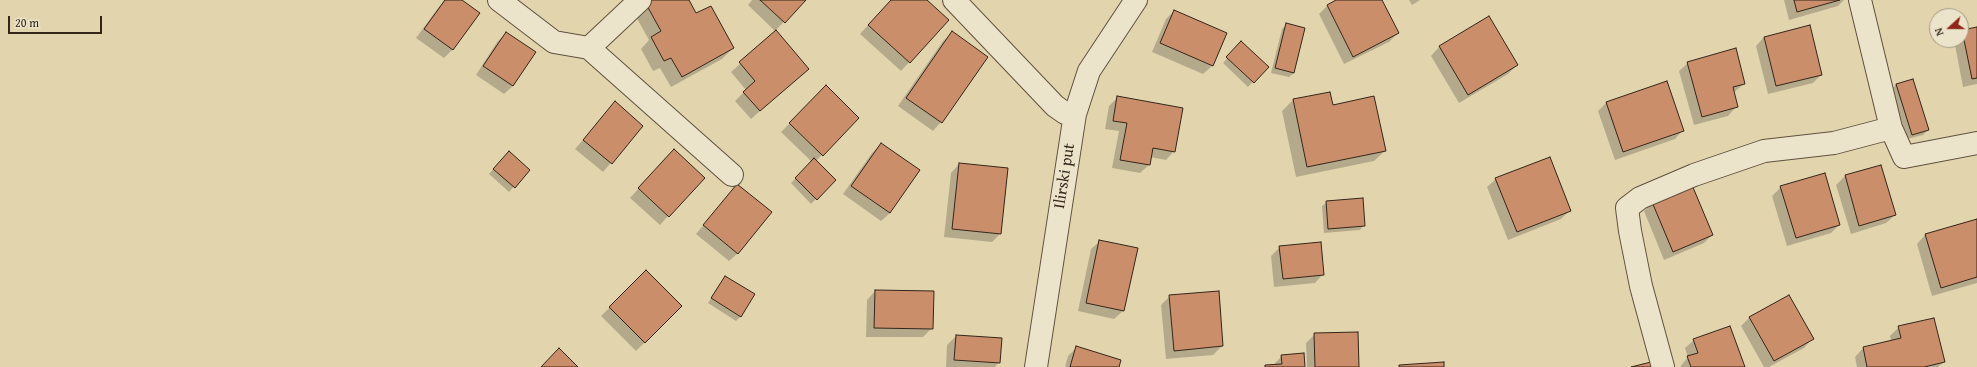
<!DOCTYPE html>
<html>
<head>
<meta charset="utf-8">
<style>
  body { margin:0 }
  #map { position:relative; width:1977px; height:367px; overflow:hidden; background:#e2d5ae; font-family:"Gentium Book Plus",serif }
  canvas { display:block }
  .north { position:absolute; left:1929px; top:8px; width:40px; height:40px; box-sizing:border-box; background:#ece4ca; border:1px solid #a29884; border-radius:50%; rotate:249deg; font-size:11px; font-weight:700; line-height:16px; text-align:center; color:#33251a }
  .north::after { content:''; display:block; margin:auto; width:14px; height:18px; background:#8f2418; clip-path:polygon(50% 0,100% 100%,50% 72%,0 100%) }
  .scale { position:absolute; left:8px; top:16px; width:94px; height:18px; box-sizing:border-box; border:2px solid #33251a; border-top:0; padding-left:5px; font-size:12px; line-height:14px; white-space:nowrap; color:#33251a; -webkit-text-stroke:3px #ece4ca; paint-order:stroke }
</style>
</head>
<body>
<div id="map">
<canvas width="1977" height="367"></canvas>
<div class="north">N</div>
<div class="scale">20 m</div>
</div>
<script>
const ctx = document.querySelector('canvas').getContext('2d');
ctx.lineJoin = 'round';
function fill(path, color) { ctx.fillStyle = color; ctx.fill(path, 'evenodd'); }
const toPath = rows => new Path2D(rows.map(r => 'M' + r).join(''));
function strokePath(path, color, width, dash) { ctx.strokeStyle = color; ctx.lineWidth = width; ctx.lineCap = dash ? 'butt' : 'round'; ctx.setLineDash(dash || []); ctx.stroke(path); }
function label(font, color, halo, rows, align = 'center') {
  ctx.font = font + ' "Gentium Book Plus",serif'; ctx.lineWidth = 3; ctx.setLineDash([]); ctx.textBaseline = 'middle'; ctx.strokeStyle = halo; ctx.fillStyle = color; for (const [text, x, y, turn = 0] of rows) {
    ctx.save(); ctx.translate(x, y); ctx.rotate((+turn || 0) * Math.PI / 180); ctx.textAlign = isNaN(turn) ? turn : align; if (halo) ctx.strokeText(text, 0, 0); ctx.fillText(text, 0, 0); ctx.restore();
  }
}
fill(toPath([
  [444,0,461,0,479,13,452,50,444,58,416,38],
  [654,0,688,0,696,14,733,48,722,59,671,87,660,68,653,71,641,49,649,40,635,15],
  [752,0,805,0,775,31,748,5],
  [891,0,926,0,948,20,901,71,860,34],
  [1338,0,1381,0,1398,33,1389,42,1344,64,1319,14,1327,6],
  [1409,0,1420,0,1412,5],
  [1784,0,1844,0,1838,6,1789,20],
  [1174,11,1226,33,1212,66,1203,74,1152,52,1166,19],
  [1488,18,1517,65,1508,74,1459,103,1431,56,1439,47],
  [1287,24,1294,73,1289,77,1271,73,1282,29],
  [1977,28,1977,84,1963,87,1954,40,1961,40,1962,31],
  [775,32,799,77,751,119,735,101,746,90,731,72],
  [506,33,535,52,513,86,504,94,476,75,497,42],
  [952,33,941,122,933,131,898,106,943,41],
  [1764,37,1821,75,1813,83,1768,94,1756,46],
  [1241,43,1267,67,1248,87,1223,63],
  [1688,63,1744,84,1733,93,1736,107,1728,116,1694,125,1679,71],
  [1896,84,1928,130,1923,135,1907,139,1892,89],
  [826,87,858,118,816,161,835,180,811,204,791,183,812,162,781,132],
  [1118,97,1174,151,1166,160,1150,157,1149,165,1140,173,1112,168,1119,131,1105,129,1109,106],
  [1293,100,1385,151,1374,161,1296,177,1282,111],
  [1607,102,1683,130,1675,139,1615,160,1598,111],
  [615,103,642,126,603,172,575,149],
  [881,144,890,213,881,221,843,194,872,153],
  [504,157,529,170,509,192,489,174],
  [665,159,668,216,660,225,630,198],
  [959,164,1000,234,992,242,944,237,951,173],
  [1881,166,1895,215,1886,223,1851,234,1836,185,1845,176],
  [1496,179,1570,210,1561,219,1508,240,1487,187],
  [737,185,738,253,729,261,696,234],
  [1781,187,1839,225,1831,233,1787,246,1772,196],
  [1327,202,1364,225,1360,230,1324,233,1322,206],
  [1653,202,1712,235,1704,243,1664,260,1644,211],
  [1977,220,1977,283,1932,296,1917,244,1925,235],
  [1100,241,1123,311,1114,319,1078,311,1091,249],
  [1280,247,1323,274,1315,283,1274,287,1271,256],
  [646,272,681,306,636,351,601,316],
  [725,277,741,316,736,321,708,303],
  [875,291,932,328,923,337,866,337,867,300],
  [1170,296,1222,346,1213,355,1166,359,1161,305],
  [1788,296,1812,339,1804,348,1769,367,1764,367,1741,326,1749,318],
  [1899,327,1944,362,1938,367,1857,367,1855,357,1863,348,1891,341,1890,336],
  [1315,334,1358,367,1307,367,1306,343],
  [956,336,1001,339,999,362,995,367,946,367,947,345],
  [1694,340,1744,367,1680,367,1688,357,1685,348],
  [1077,347,1118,367,1065,367,1068,356],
  [1282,356,1304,367,1264,367,1273,365]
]), '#0003');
const building = toPath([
  [445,0,462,0,480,13,453,50,424,29,445,0],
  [652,0,689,0,696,13,711,6,734,48,682,77,671,58,664,61,651,37,661,31,646,4,652,0],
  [760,0,806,0,785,23,760,0],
  [891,0,927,0,949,20,910,63,868,25,891,0],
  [1336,0,1382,0,1399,33,1353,57,1327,5,1336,0],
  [1794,0,1840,0,1797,12,1794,0],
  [1174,10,1227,33,1213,66,1160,43,1174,10],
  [1489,16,1518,65,1468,95,1439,46,1489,16],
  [1286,23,1305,28,1294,73,1275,68,1286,23],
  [1810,25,1822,75,1776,86,1764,37,1810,25],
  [1977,27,1977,78,1972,79,1962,30,1977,27],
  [776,30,809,69,760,111,743,92,755,81,739,62,776,30],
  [952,31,988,57,942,123,906,98,952,31],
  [506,32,536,52,513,86,483,66,506,32],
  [1241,41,1269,67,1254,83,1226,57,1241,41],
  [1736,48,1745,84,1733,87,1738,107,1702,117,1687,62,1736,48],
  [1913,79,1929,130,1912,135,1896,84,1913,79],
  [1667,81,1684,131,1623,152,1606,102,1667,81],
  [826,85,859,118,823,156,789,123,826,85],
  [1330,92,1333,105,1374,96,1386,151,1307,167,1293,99,1330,92],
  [1117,96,1183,108,1175,152,1153,148,1150,165,1120,160,1127,123,1113,121,1117,96],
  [615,101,643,126,612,164,583,140,615,101],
  [881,143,920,170,890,213,851,186,881,143],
  [674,149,705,178,669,217,638,188,674,149],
  [509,151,530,170,515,188,493,169,509,151],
  [1550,157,1571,211,1517,232,1495,178,1550,157],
  [814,158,836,180,817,200,795,178,814,158],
  [959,163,1008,168,1001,234,952,229,959,163],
  [1881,165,1896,215,1859,226,1845,175,1881,165],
  [1825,173,1840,225,1796,238,1780,186,1825,173],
  [737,184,772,212,738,254,703,225,737,184],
  [1692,185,1713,235,1673,252,1652,202,1692,185],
  [1363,198,1365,226,1328,229,1326,201,1363,198],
  [1977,219,1977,277,1941,288,1925,234,1977,219],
  [1099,240,1138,248,1124,311,1086,303,1099,240],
  [1321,242,1324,275,1283,279,1279,246,1321,242],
  [646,270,682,306,645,343,609,307,646,270],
  [725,276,755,294,741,317,711,298,725,276],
  [875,290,934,291,933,329,874,328,875,290],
  [1219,291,1223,346,1174,351,1169,295,1219,291],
  [1789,295,1814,339,1774,361,1749,317,1789,295],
  [1934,318,1945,362,1924,367,1867,367,1863,347,1901,338,1898,326,1934,318],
  [1730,326,1745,367,1691,367,1687,356,1698,353,1693,339,1730,326],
  [1358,332,1359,367,1315,367,1314,333,1358,332],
  [956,335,1002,338,1000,363,954,360,956,335],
  [1076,346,1121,360,1119,367,1070,367,1076,346],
  [559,348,578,367,541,367,559,348],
  [1304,353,1305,367,1265,367,1265,365,1282,364,1281,355,1304,353],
  [1444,362,1444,367,1399,367,1399,365,1444,362],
  [1651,362,1652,367,1631,367,1651,362]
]);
fill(building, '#cb8e6a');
strokePath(building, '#33251a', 1);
const minor = toPath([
  [499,0,554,42,589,48],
  [640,0,589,48,732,175],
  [954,0,1055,106,1065,113,1075,114],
  [1860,0,1891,128],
  [1036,367,1075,114,1089,71,1136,0],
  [1663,367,1641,286,1630,231,1627,208,1640,198,1694,175,1764,151,1834,143,1891,128,1904,157,1977,143]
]);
strokePath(minor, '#5f513f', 24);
strokePath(minor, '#ece4ca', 22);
label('16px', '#33251a', '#ece4ca', [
  ["Ilirski put",1065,176,-81]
]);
</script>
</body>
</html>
